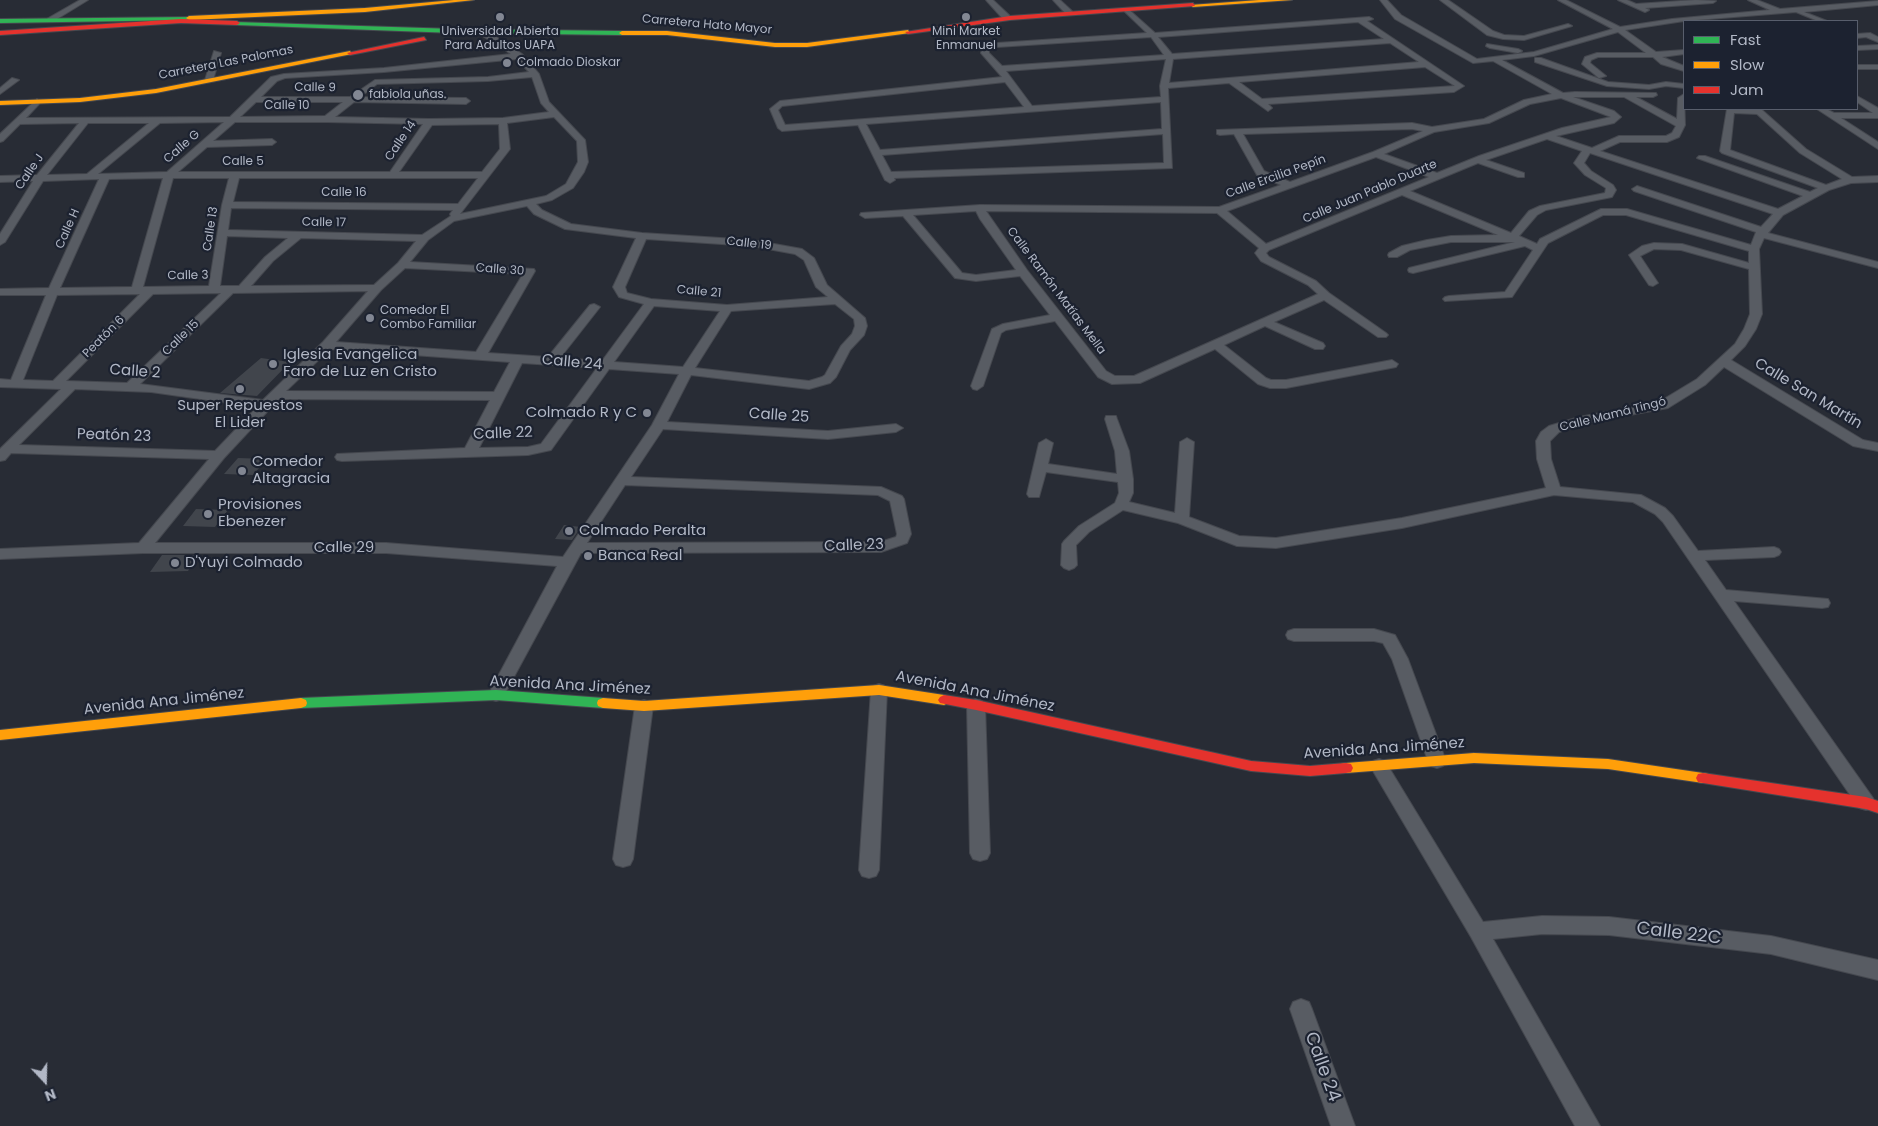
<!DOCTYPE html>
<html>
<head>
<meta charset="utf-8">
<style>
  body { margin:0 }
  #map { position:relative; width:1878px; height:1126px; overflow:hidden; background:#282c35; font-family:Poppins,sans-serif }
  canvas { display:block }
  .legend { position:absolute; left:1683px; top:20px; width:175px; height:90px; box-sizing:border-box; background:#1c2230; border:1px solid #585e6c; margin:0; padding:6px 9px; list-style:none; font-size:15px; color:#b2b8c6 }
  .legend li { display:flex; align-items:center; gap:10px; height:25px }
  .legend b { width:25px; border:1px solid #585e6c }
  .north { position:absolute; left:20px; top:1056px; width:50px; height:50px; -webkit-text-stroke:4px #1c2230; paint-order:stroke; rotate:159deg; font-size:14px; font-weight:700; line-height:20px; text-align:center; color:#b2b8c6 }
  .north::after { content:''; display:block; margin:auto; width:18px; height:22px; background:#b2b8c6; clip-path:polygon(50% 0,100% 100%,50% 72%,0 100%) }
</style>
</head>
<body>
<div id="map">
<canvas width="1878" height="1126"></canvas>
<ul class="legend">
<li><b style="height:6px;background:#30b455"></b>Fast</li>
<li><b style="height:6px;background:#ff9f0a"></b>Slow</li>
<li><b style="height:6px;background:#e5322d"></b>Jam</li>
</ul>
<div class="north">N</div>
</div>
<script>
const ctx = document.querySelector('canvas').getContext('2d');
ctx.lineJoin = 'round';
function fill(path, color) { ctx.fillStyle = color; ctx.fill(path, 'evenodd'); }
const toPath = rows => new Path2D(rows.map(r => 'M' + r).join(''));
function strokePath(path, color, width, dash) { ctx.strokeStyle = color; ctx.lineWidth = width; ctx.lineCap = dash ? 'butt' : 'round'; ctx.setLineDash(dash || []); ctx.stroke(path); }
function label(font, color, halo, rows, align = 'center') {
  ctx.font = font + ' Poppins,sans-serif'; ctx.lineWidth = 4.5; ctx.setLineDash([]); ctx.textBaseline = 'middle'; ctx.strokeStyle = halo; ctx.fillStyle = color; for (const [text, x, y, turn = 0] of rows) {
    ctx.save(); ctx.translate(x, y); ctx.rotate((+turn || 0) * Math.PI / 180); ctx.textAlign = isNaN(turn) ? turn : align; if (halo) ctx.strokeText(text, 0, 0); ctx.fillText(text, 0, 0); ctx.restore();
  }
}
fill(toPath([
  [261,358,290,362,257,396,220,393],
  [238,458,267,459,253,475,224,474],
  [196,509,228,510,215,527,183,526],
  [564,525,581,527,572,540,555,539],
  [162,555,198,555,188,571,150,572]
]), '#41454c');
const street = toPath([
  [80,0,88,0,52,22,45,20,80,0],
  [986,0,993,0,1010,16,1010,20,1004,20,986,0],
  [1053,0,1060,0,1074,13,1067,15,1053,0],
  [1380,0,1387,0,1401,15,1477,59,1534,52,1613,29,1558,0,1566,0,1620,27,1672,19,1770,10,1748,0,1757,0,1780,9,1878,1,1878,5,1804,12,1827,21,1818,21,1796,12,1684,21,1625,30,1656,52,1684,50,1684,54,1662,57,1684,66,1684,71,1661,64,1653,57,1598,57,1591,60,1590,63,1606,76,1599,78,1582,64,1585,57,1597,53,1646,53,1618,32,1534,56,1502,60,1563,93,1575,92,1656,93,1657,95,1653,97,1636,97,1677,119,1678,98,1684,94,1685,125,1679,137,1667,142,1620,142,1600,151,1778,209,1803,196,1697,158,1699,156,1705,156,1810,192,1818,188,1722,153,1720,151,1727,109,1762,110,1806,149,1852,177,1878,176,1878,182,1851,183,1829,190,1783,215,1768,233,1878,262,1878,268,1764,238,1759,249,1762,314,1756,329,1745,346,1731,360,1863,440,1878,443,1878,451,1853,446,1724,367,1705,385,1668,408,1586,423,1559,432,1550,441,1551,459,1560,487,1641,495,1665,508,1673,516,1698,551,1774,547,1779,549,1781,552,1779,555,1774,557,1705,560,1726,590,1828,599,1830,603,1828,607,1822,608,1734,601,1873,798,1875,803,1873,808,1866,810,1859,808,1663,522,1655,514,1633,502,1554,495,1402,528,1276,548,1237,546,1178,523,1123,510,1089,532,1076,545,1077,565,1074,568,1069,570,1064,568,1061,565,1062,544,1064,541,1079,526,1115,503,1119,493,1118,482,1046,472,1039,497,1029,497,1027,494,1039,443,1046,439,1053,443,1048,464,1117,474,1115,451,1105,419,1106,416,1116,416,1117,419,1129,451,1133,479,1133,493,1129,502,1175,513,1180,442,1187,438,1194,442,1189,517,1239,536,1276,538,1402,518,1546,488,1537,459,1536,441,1541,432,1549,426,1579,417,1659,402,1697,379,1735,344,1744,329,1750,314,1749,269,1681,250,1654,249,1640,256,1658,283,1653,286,1649,285,1629,255,1642,246,1654,243,1682,244,1749,263,1749,251,1626,215,1603,215,1548,243,1512,297,1445,301,1443,299,1445,297,1449,296,1505,292,1533,250,1525,246,1413,273,1409,272,1408,270,1409,268,1515,242,1451,242,1410,250,1397,257,1389,257,1388,255,1389,253,1402,246,1427,240,1451,236,1498,235,1402,195,1269,250,1266,253,1269,257,1316,281,1329,293,1386,333,1388,335,1386,337,1378,337,1324,300,1274,322,1323,343,1325,346,1323,349,1315,349,1265,326,1224,345,1266,378,1271,380,1286,380,1392,360,1398,364,1396,367,1286,388,1270,388,1258,384,1215,349,1140,383,1112,384,1098,377,1055,321,1006,330,1001,333,983,386,977,390,973,389,971,386,992,329,1003,324,1050,315,1020,276,976,281,955,278,903,216,865,218,860,215,861,213,980,205,1219,207,1281,185,1257,175,1234,134,1220,135,1217,134,1217,130,1412,123,1432,127,1484,119,1524,100,1552,94,1493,61,1473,63,1395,19,1380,0],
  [1573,97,1624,97,1676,126,1672,133,1666,136,1619,136,1592,148,1556,136,1614,123,1621,117,1614,111,1573,97],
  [1561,98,1611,117,1562,128,1479,156,1437,173,1384,154,1434,132,1489,123,1530,104,1561,98],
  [1734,113,1757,114,1800,153,1842,179,1826,185,1730,150,1734,113],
  [1412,129,1423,131,1373,152,1290,182,1264,171,1243,134,1412,129],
  [1547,139,1582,151,1574,163,1585,175,1606,188,1605,193,1540,206,1529,211,1511,233,1410,191,1478,163,1518,177,1524,177,1524,173,1486,160,1547,139],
  [1590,153,1773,214,1761,227,1637,186,1632,189,1634,191,1756,232,1751,245,1627,209,1601,209,1540,239,1537,244,1519,236,1537,215,1546,210,1612,197,1616,190,1613,185,1591,171,1584,163,1590,153],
  [1376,157,1429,177,1266,244,1227,211,1376,157],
  [976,211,980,219,1016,270,976,275,962,273,913,215,976,211],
  [986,211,1217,213,1259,248,1255,253,1261,261,1308,285,1318,294,1134,376,1115,376,1106,371,1027,270,986,211],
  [1440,0,1448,0,1493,31,1504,35,1524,36,1568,24,1572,26,1524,40,1503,39,1487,35,1440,0],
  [1618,0,1627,0,1636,4,1696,0,1716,1,1713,3,1645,8,1649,10,1645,12,1618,0],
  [1123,8,1127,8,1155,33,1369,17,1373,19,1367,21,1464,86,1454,92,1268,104,1272,108,1268,111,1229,83,1168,88,1172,168,894,178,895,180,890,183,885,180,858,125,782,131,778,128,770,109,780,101,1002,77,981,53,982,46,997,43,1147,33,1123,10,1123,8],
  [1358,22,1384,39,1172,54,1158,37,1358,22],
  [1151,37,1164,55,1002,66,989,53,989,49,997,47,1151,37],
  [1390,43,1419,62,1169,83,1173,59,1390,43],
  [1166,59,1160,86,1161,97,1032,106,1006,71,1166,59],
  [1425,67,1455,86,1262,99,1239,82,1425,67],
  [1005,82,1024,107,785,125,778,110,782,106,1005,82],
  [1161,102,1162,129,880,150,866,124,1161,102],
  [1163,134,1164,163,891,172,882,155,1163,134],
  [478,29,484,29,522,54,539,74,549,102,585,140,588,162,584,172,573,188,552,200,536,204,542,210,571,224,642,233,752,240,802,249,814,258,827,285,865,318,867,326,864,335,850,350,836,377,830,383,809,389,691,375,667,422,828,431,896,424,903,428,896,432,828,439,663,429,631,477,881,487,902,496,904,499,911,534,907,543,881,552,581,553,502,699,496,701,490,699,488,695,557,566,386,553,143,553,0,559,0,549,139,543,209,459,11,453,5,460,0,461,0,449,61,389,0,387,0,379,11,380,46,295,0,295,0,289,49,288,99,179,43,181,5,242,0,245,0,234,33,181,0,182,0,176,37,175,79,123,20,124,3,141,0,142,0,134,37,99,41,102,26,118,230,117,271,77,284,74,384,68,511,54,478,33,478,29],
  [517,59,529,72,488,77,375,80,350,97,261,97,277,81,285,78,384,72,517,59],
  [532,77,541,103,549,112,503,118,429,119,335,117,354,102,466,104,470,101,466,98,360,97,377,84,488,81,532,77],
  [256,102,343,102,325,116,240,117,256,102],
  [554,117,577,141,578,162,566,184,546,196,460,214,510,149,507,123,554,117],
  [224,122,167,172,98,174,160,123,224,122],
  [235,122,327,122,423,124,390,172,178,172,207,147,272,145,276,142,272,139,213,141,235,122],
  [88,123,149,123,87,174,47,175,88,123],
  [499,124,500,149,482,172,399,172,432,125,499,124],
  [163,178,132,287,60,288,109,179,163,178],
  [173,178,229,178,222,205,209,286,143,287,173,178],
  [239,178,478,178,458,204,233,202,239,178],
  [527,206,534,214,565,229,636,238,613,287,619,297,644,304,602,361,560,358,600,307,594,304,590,305,548,357,488,353,535,271,534,269,410,262,428,240,454,221,527,206],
  [231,208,453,210,450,214,451,216,422,235,228,230,231,208],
  [227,236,288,238,265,257,239,286,220,286,227,236],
  [301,238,416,241,398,263,374,285,251,286,273,261,301,238],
  [646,239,752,246,795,254,804,260,816,287,828,297,727,305,651,299,627,293,625,287,646,239],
  [405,268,523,274,476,352,336,342,381,290,405,268],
  [368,291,323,342,263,400,140,384,233,293,368,291],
  [221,293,127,383,66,381,153,294,221,293],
  [140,294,53,381,23,380,57,295,140,294],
  [835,304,854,319,855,326,852,334,841,346,825,375,822,377,809,381,695,368,731,311,835,304],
  [654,306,720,311,683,367,614,362,654,306],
  [330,349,510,362,494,392,286,391,330,349],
  [522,363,597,368,541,444,528,447,479,448,522,363],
  [609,369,679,374,652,425,563,557,386,543,155,543,224,458,279,399,490,400,465,448,337,454,335,457,337,460,342,461,528,455,551,450,609,369],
  [75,389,151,392,257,407,215,451,19,445,75,389],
  [625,485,878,495,890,501,897,534,896,537,880,542,587,543,625,485],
  [1870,33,1878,37,1878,42,1866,37,1857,38,1857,34,1870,33],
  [1487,44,1518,49,1522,51,1518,53,1490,48,1486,46,1487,44],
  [1878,45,1878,49,1857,50,1857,46,1878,45],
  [214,51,221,53,213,80,209,82,205,80,214,51],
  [1535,58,1541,58,1608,82,1649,85,1666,82,1684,84,1684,88,1666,86,1649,89,1607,86,1535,62,1535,58],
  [1857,65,1878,65,1878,69,1857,69,1857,65],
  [12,78,19,80,0,94,0,88,12,78],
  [1857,96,1878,108,1878,118,1841,118,1878,142,1878,149,1817,109,1826,109,1834,113,1873,113,1857,102,1857,96],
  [1294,629,1374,629,1395,635,1408,659,1446,761,1443,766,1437,768,1431,766,1428,761,1392,659,1383,643,1374,641,1294,641,1288,639,1286,635,1288,631,1294,629],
  [879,684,885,686,887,690,879,870,876,876,869,878,862,876,859,870,871,690,873,686,879,684],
  [976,699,982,701,985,705,990,853,987,859,980,861,973,859,970,853,967,705,970,701,976,699],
  [644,700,650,702,653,706,633,859,630,865,623,867,616,865,613,859,635,706,638,702,644,700],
  [1379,759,1385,761,1483,922,1542,916,1609,917,1771,936,1878,960,1878,980,1771,954,1609,935,1542,934,1493,939,1600,1126,1575,1126,1471,937,1373,771,1370,766,1373,761,1379,759],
  [1301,999,1309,1002,1312,1009,1355,1126,1331,1126,1290,1009,1293,1002,1301,999]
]);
const fast = toPath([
  [191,17,189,20,0,23,0,19,191,17],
  [235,22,455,29,622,31,625,33,622,35,455,33,237,25,235,22],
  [496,690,603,698,608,700,609,703,608,706,603,708,496,700,301,708,296,706,295,703,296,700,301,698,496,690]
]);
const slow = toPath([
  [454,0,474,0,365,12,189,20,186,18,189,16,365,8,454,0],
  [1259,0,1292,0,1193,7,1190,5,1259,0],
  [908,30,910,33,807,47,775,47,667,35,622,35,619,33,622,31,667,31,775,43,807,43,908,30],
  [350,51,352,54,156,93,80,102,0,105,0,101,80,98,156,89,350,51],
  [879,685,944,695,948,697,950,700,948,703,944,705,879,695,644,711,603,708,598,706,597,703,598,700,603,698,644,701,879,685],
  [301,698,306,700,307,703,306,706,301,708,0,740,0,730,301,698],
  [1474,753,1608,759,1703,773,1708,774,1710,778,1708,782,1703,783,1608,769,1474,763,1346,773,1341,772,1339,768,1341,764,1346,763,1474,753]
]);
const jam = toPath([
  [1193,3,1195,6,1010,20,908,34,905,32,1010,16,1193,3],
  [181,19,237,21,240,23,237,25,181,23,0,35,0,31,181,19],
  [424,37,426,40,350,55,347,53,424,37],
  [944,695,976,700,1251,761,1310,766,1346,763,1351,764,1353,768,1351,772,1346,773,1310,776,1251,771,976,710,940,703,938,700,940,697,944,695],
  [1703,773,1866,797,1878,801,1878,813,1866,809,1703,783,1698,782,1696,778,1698,774,1703,773]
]);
strokePath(street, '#45484f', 2);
strokePath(fast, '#45484f', 2);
strokePath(slow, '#45484f', 2);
strokePath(jam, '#45484f', 2);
fill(street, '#585c63');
fill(fast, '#30b455');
fill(slow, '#ff9f0a');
fill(jam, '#e5322d');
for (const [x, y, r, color] of [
  [500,17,5,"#828793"],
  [966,17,5,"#828793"],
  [507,63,5,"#828793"],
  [358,95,6,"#828793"],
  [370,318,5,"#828793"],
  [273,364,5,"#828793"],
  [240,389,5,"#828793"],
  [647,413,5,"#828793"],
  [242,471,5,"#828793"],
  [208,514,5,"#828793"],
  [569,531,5,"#828793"],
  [588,556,5,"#828793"],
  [175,563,5,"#828793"]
]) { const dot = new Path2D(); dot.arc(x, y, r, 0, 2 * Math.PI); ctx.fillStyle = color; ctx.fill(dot); strokePath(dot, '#1c2230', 2); }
label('12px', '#b2b8c6', '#1c2230', [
  ["Carretera Hato Mayor",707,25,5],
  ["Carretera Las Palomas",226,63,-11],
  ["Calle 9",315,88,1],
  ["Calle 10",287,106],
  ["Calle 14",401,141,-56],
  ["Calle G",182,147,-41],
  ["Calle 5",243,162],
  ["Calle J",30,172,-55],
  ["Calle Ercilia Pepín",1276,177,-20],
  ["Calle Juan Pablo Duarte",1370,192,-23],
  ["Calle 16",344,193],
  ["Calle 17",324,223,1],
  ["Calle H",68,229,-66],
  ["Calle 13",211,229,-81],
  ["Calle 19",749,244,6],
  ["Calle 30",500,270,4],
  ["Calle 3",188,276,-1],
  ["Calle Ramón Matías Mella",1056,291,53],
  ["Calle 21",699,292,5],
  ["Peatón 6",104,337,-45],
  ["Calle 15",181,338,-44],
  ["Calle Mamá Tingó",1613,415,-14]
]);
label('12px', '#b2b8c6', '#1c2230', [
  ["Universidad Abierta",500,32,"center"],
  ["Para Adultos UAPA",500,46,"center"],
  ["Mini Market",966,32,"center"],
  ["Enmanuel",966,46,"center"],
  ["Colmado Dioskar",517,63],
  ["fabiola uñas.",369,95],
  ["Comedor El",380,311],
  ["Combo Familiar",380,325]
], 'left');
label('15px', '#b2b8c6', '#1c2230', [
  ["Iglesia Evangelica",283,355],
  ["Faro de Luz en Cristo",283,372],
  ["Super Repuestos",240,406,"center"],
  ["El Lider",240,423,"center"],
  ["Colmado R y C",637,413,"right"],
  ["Comedor",252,462],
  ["Altagracia",252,479],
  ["Provisiones",218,505],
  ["Ebenezer",218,522],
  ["Colmado Peralta",579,531],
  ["Banca Real",598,556],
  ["D'Yuyi Colmado",185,563]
], 'left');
label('15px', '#b2b8c6', '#1c2230', [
  ["Calle 24",572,363,5],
  ["Calle 2",135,372,4],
  ["Calle San Martín",1808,394,31],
  ["Calle 25",779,416,4],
  ["Calle 22",503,434,-2],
  ["Peatón 23",114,436,2],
  ["Calle 23",854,546,-2],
  ["Calle 29",344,548],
  ["Avenida Ana Jiménez",570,686,3],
  ["Avenida Ana Jiménez",975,692,11],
  ["Avenida Ana Jiménez",164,702,-6],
  ["Avenida Ana Jiménez",1384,749,-4]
]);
label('18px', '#b2b8c6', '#1c2230', [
  ["Calle 22C",1679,934,7],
  ["Calle 24",1322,1067,70]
]);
</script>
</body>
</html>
